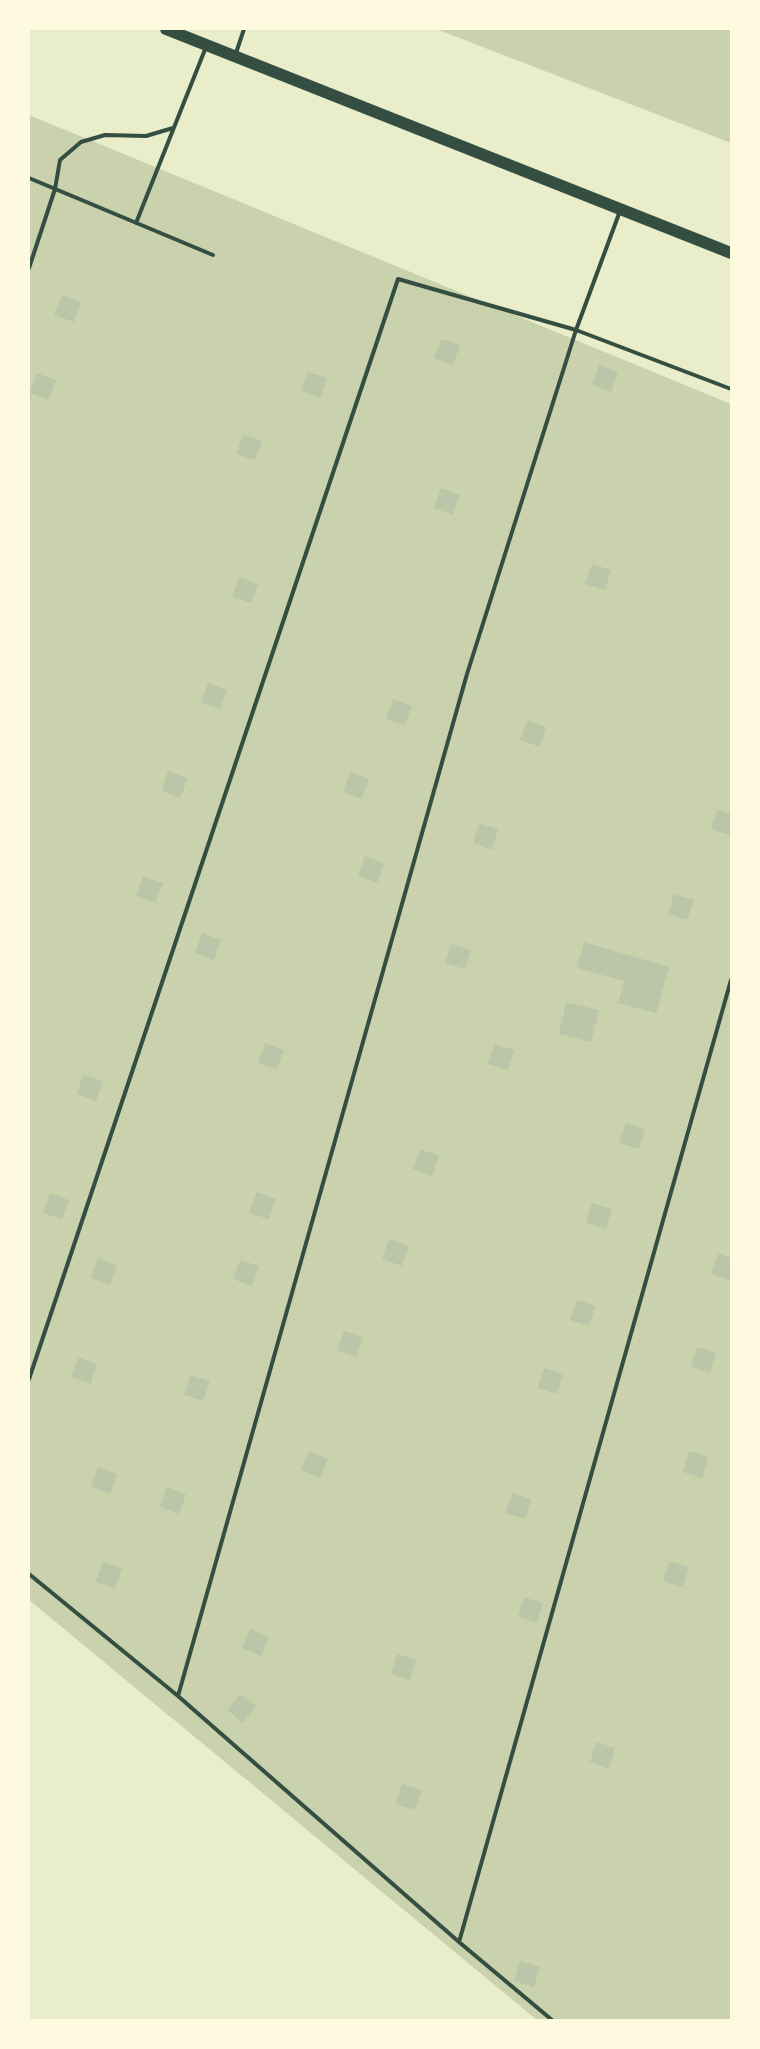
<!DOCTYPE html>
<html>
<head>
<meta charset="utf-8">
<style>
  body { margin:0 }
  #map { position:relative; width:760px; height:2049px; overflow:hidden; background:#e9edc9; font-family:"Alegreya Sans",sans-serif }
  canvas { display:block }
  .frame { position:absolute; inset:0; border:30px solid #fefae0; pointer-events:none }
</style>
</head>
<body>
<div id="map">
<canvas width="760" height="2049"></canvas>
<div class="frame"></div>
</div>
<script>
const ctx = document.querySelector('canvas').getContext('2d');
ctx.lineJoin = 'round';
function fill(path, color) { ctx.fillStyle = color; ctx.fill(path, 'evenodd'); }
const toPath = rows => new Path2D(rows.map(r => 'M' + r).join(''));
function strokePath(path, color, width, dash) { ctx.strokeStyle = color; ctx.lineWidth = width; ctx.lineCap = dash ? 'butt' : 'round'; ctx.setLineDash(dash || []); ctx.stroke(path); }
fill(toPath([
  [436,29,731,29,731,143],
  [29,115,731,404,731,2020,537,2020,29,1600]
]), '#cad2ad');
fill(toPath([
  [62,295,81,302,74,322,54,315],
  [441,339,460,345,453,365,434,358],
  [599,365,618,372,611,392,592,385],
  [308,372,327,378,321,398,301,391],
  [37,373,56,380,49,400,30,393],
  [243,434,262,441,255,460,236,454],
  [441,488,460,495,453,515,434,508],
  [592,564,611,570,605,590,585,584],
  [239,577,258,584,251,603,232,597],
  [208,683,227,690,220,709,201,703],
  [393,699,412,706,405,726,386,719],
  [527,720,546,727,540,747,520,740],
  [168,771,188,778,180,798,162,791],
  [350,772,369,779,362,799,343,792],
  [717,809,731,814,730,835,711,829],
  [479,823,498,829,492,850,473,843],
  [365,856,384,863,378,883,358,876],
  [143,876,163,883,155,903,136,896],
  [674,894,694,900,687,920,668,914],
  [202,933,221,940,214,960,195,953],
  [584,942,669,967,656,1013,618,1003,624,981,577,968],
  [451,944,471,950,465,969,445,963],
  [566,1002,599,1010,591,1042,559,1034],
  [265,1043,284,1050,277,1070,258,1063],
  [494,1044,514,1050,508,1070,488,1064],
  [83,1074,103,1081,96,1101,77,1094],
  [626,1123,645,1129,639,1149,619,1143],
  [420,1149,439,1156,432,1176,413,1169],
  [257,1192,276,1199,269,1219,249,1213],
  [50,1193,69,1200,62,1219,43,1213],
  [592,1203,612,1209,606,1229,586,1223],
  [389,1239,409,1246,402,1266,382,1259],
  [718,1253,731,1258,731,1280,711,1274],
  [98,1258,117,1265,110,1285,91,1278],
  [240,1260,259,1266,252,1286,233,1279],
  [577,1300,596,1306,589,1326,570,1320],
  [344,1331,363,1337,356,1357,337,1351],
  [697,1347,716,1353,710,1373,691,1367],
  [78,1357,97,1364,91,1384,71,1377],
  [544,1368,563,1374,557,1394,538,1388],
  [191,1375,210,1381,203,1401,184,1395],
  [309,1451,328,1459,320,1478,301,1470],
  [689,1451,708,1457,702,1478,683,1472],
  [98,1467,117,1474,110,1494,91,1487],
  [167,1487,186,1494,179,1514,160,1507],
  [512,1493,531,1499,525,1519,505,1513],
  [669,1561,689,1567,683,1587,663,1581],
  [103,1562,122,1568,115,1589,96,1582],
  [524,1597,543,1603,537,1623,518,1617],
  [250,1629,269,1637,261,1656,242,1648],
  [397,1654,416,1660,410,1680,391,1674],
  [240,1694,256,1706,243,1723,227,1710],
  [596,1742,615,1748,609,1769,590,1762],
  [402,1784,422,1790,415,1810,396,1804],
  [520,1961,540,1967,534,1987,514,1981]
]), '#bcc5a7');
strokePath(toPath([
  [236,53,244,29],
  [29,178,213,255],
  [136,223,206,47],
  [29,268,55,189,60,160,81,142,105,135,146,136,173,128],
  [29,1379,398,279,576,330,731,389],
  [29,1574,178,1696,459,1942,552,2020],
  [178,1696,467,674,576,330,620,211],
  [459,1942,731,980]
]), '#344e41', 4);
strokePath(toPath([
  [166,29,731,253]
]), '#344e41', 12);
</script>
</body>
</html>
